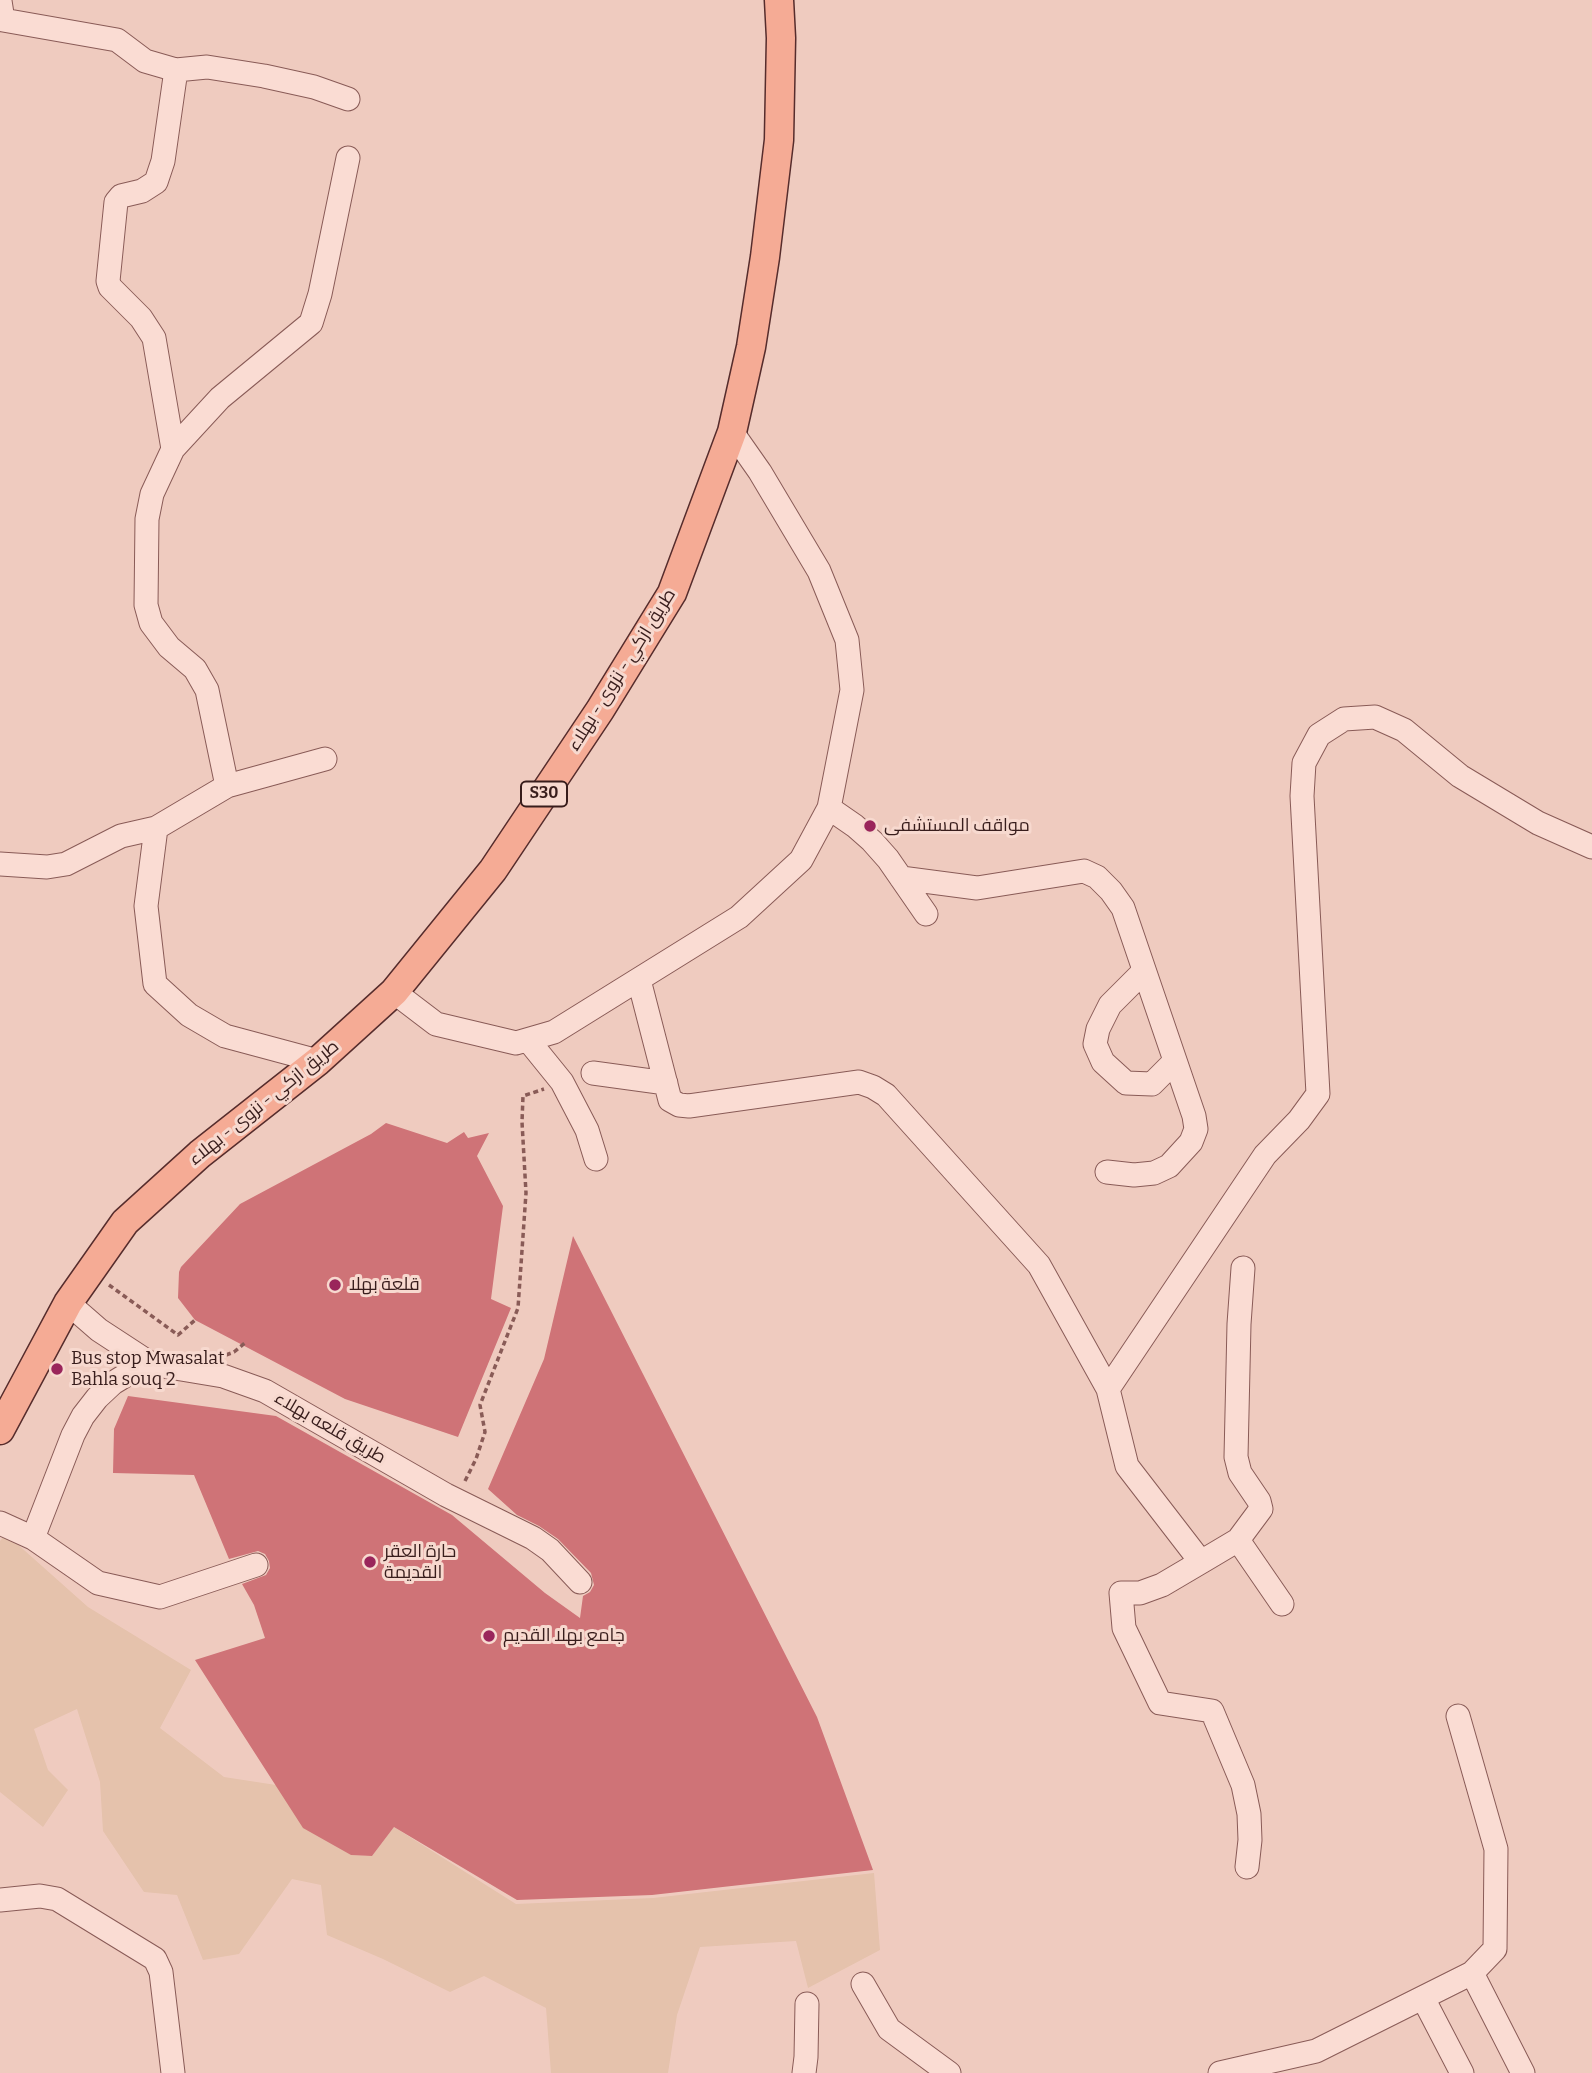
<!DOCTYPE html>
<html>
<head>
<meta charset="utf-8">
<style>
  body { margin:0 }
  canvas { display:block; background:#efcbbf }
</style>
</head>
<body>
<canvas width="1592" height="2073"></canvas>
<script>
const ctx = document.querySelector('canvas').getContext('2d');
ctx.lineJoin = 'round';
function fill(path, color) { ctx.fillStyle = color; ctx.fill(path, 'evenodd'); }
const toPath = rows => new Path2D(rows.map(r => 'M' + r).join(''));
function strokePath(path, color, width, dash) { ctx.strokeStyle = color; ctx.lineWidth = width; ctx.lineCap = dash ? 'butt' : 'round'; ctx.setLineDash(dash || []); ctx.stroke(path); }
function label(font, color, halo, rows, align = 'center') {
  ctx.font = font + ' Bitter,Cairo,serif'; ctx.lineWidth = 6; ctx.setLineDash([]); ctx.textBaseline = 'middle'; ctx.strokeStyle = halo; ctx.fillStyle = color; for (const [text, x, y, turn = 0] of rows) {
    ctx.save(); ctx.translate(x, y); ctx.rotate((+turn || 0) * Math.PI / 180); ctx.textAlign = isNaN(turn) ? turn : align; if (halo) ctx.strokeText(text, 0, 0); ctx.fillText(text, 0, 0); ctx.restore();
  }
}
fill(toPath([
  [6,1534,88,1607,191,1670,160,1728,224,1777,276,1785,351,1855,372,1856,394,1827,516,1904,653,1898,874,1873,880,1950,808,1988,796,1941,700,1947,677,2015,668,2073,551,2073,546,2008,484,1976,450,1992,383,1959,327,1935,321,1885,292,1879,239,1954,203,1960,177,1895,144,1892,103,1831,100,1782,77,1709,34,1729,48,1770,68,1790,43,1827,0,1792,0,1541]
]), '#e5c2ac');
fill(toPath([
  [386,1123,447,1143,464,1132,468,1138,489,1133,477,1156,503,1206,491,1299,511,1308,458,1437,345,1399,195,1320,178,1298,179,1272,181,1267,240,1204,371,1134],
  [573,1236,817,1717,873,1870,652,1895,517,1900,394,1827,372,1856,351,1855,303,1828,195,1660,265,1638,254,1605,242,1584,266,1575,270,1568,269,1561,265,1554,258,1551,229,1559,194,1475,113,1473,114,1429,128,1396,276,1416,452,1515,545,1593,580,1618,583,1596,590,1592,594,1585,591,1573,558,1539,539,1526,517,1515,488,1489,544,1359]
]), '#cf7377');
const minor = toPath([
  [0,1,3,20,117,40,145,61,176,70,163,161,156,182,142,191,121,196,116,202,108,281,110,287,141,318,154,338,173,449,152,494,147,519,146,605,151,623,169,647,195,669,207,690,227,786,156,828,146,906,155,984,189,1015,225,1036,318,1061],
  [176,70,207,67,264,76,314,87,348,99],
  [173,449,220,398,311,323,320,294,348,158],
  [227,786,325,759],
  [829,808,855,826,872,841,888,859,926,914],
  [0,864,47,867,66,864,121,836,156,828],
  [901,878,977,888,1084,871,1097,877,1111,891,1123,908,1194,1116,1196,1129,1191,1142,1169,1166,1154,1173,1134,1175,1107,1172],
  [1144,971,1110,1005,1098,1029,1095,1044,1103,1062,1126,1083,1152,1084,1175,1061],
  [639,980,670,1100,679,1105,689,1106,859,1082,873,1087,886,1095,1039,1265,1108,1389,1127,1466,1201,1562,1238,1540,1282,1604],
  [394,992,436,1024,516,1043,554,1032,739,917,801,860,829,808,852,690,847,640,819,571,760,472,732,432],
  [528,1040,562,1082,587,1130,596,1159],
  [593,1073,666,1083],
  [68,1303,99,1330,151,1364,223,1376,265,1391,446,1495,533,1538,550,1550,580,1582],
  [1108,1389,1265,1155,1299,1120,1318,1094,1302,796,1304,763,1319,735,1344,719,1375,717,1404,730,1460,776,1538,823,1592,847],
  [0,1523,33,1538,98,1583,160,1597,256,1565],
  [33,1538,73,1435,83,1416,97,1398,113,1383,131,1372,151,1364],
  [1238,1540,1261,1509,1259,1501,1240,1473,1236,1457,1239,1324,1243,1268],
  [1201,1562,1162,1585,1140,1593,1121,1593,1124,1628,1160,1703,1212,1711,1243,1785,1249,1814,1250,1840,1247,1867],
  [0,1900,40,1896,57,1899,155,1959,161,1972,173,2073],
  [1472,1973,1523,2073],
  [863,1984,889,2029,949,2073],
  [1423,1998,1462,2073],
  [804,2073,806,2057,807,2004],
  [1220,2073,1316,2051,1472,1973,1495,1949,1496,1849,1458,1716]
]);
const major = toPath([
  [0,1430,68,1303,125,1222,200,1154,318,1061,394,992,493,870,600,710,672,593,732,432,751,347,765,257,779,140,781,38,779,0]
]);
strokePath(minor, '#895b57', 25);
strokePath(major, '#562c2c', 31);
strokePath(toPath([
  [109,1285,178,1335,195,1320],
  [226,1355,234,1352,246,1342],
  [465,1481,476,1459,485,1432,480,1405,518,1308,526,1193,522,1122,523,1096,544,1089]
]), '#895b57', 3.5, [5, 3.5]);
strokePath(minor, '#fadcd3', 23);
strokePath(major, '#f5ab95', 28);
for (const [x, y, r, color] of [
  [870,826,7,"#9a255b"],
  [335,1285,7,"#9a255b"],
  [57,1369,7,"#9a255b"],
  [370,1562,7,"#9a255b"],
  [489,1636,7,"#9a255b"]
]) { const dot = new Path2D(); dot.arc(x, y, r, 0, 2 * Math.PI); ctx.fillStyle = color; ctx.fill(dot); strokePath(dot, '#f7d9cf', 2.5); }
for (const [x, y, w] of [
  [544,794,46]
]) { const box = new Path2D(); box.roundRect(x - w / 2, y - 12.5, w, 25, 5); ctx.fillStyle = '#f7d9cf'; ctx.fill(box); strokePath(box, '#381d1c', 2); }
label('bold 16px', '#381d1c', null, [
  ["S30",544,794]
]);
label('18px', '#381d1c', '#f7d9cf', [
  ["طريق ازكي - نزوى - بهلاء",622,670,-58],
  ["طريق ازكي - نزوى - بهلاء",264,1103,-39],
  ["طريق قلعه بهلاء",330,1428,30]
]);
label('18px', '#381d1c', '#f7d9cf', [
  ["مواقف المستشفى",884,826],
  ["قلعة بهلا",349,1285],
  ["Bus stop Mwasalat",71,1359],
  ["Bahla souq 2",71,1380],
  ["حارة العقر",384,1552],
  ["القديمة",384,1573],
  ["جامع بهلا القديم",503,1636]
], 'left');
</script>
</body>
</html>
